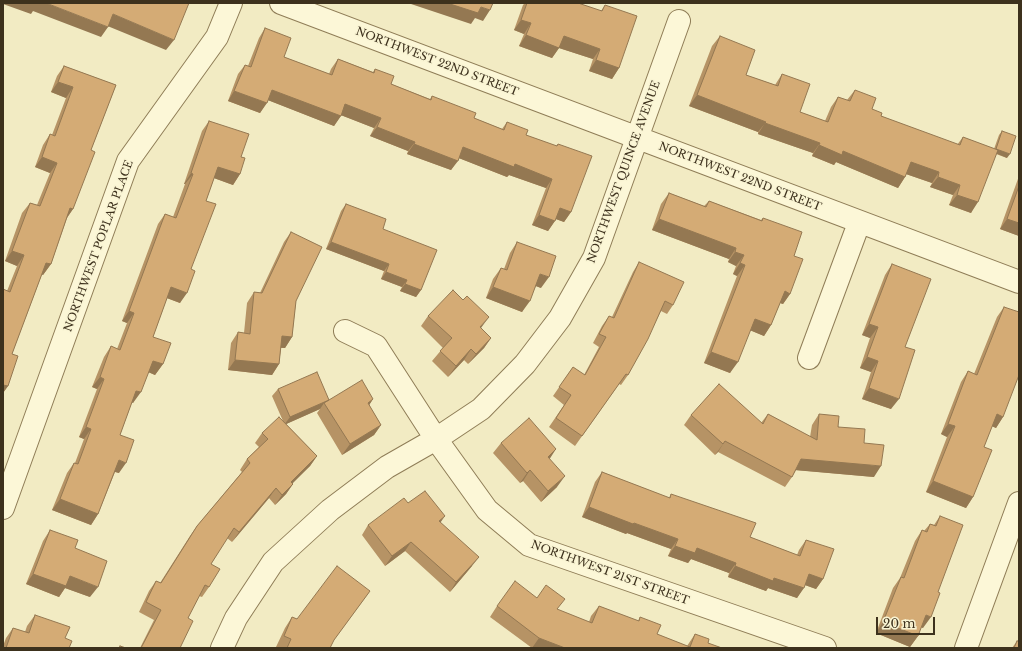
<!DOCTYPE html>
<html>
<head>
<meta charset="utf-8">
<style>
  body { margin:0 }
  #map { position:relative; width:1022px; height:651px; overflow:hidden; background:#f2ebc3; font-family:"Libre Baskerville",serif }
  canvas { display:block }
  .frame { position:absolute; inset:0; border:4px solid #3d311d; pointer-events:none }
  .scale { position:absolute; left:876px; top:617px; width:59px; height:18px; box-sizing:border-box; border:2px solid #3d311d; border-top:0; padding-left:5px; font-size:12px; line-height:14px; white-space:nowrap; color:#3d311d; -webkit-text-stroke:3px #f9f4d3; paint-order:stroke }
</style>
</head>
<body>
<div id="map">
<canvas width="1022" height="651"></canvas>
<div class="frame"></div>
<div class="scale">20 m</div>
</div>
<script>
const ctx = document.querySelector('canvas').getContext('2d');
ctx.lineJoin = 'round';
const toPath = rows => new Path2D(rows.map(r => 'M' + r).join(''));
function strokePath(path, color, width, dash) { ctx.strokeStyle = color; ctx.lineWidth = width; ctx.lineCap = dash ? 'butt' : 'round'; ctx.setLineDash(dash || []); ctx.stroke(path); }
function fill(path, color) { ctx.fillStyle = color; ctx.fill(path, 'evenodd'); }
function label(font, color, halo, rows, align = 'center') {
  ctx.font = font + ' "Libre Baskerville",serif'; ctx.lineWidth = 3; ctx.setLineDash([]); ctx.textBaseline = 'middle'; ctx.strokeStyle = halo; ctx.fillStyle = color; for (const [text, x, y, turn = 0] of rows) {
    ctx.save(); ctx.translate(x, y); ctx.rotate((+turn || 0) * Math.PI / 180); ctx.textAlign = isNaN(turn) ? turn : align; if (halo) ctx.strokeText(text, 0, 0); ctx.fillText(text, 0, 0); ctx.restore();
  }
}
const street = toPath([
  [281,3,1019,282],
  [345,331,376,346,436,439,487,510,529,545,825,648],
  [809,358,859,223],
  [3,508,128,161,217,37,231,3],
  [222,648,236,618,273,562,330,510,387,467,436,439,481,409,525,364,560,318,594,258,679,21],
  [966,648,1019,503]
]);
strokePath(street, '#8f7d57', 24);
strokePath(street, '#fcf7d7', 22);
fill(toPath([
  [525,3,578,3,601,11,605,5,619,68,612,79,589,71,593,59,559,48,552,58,519,46,524,34,514,30,523,5],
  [265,28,284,57,329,74,331,69,338,59,373,72,375,69,391,84,430,99,432,96,474,118,502,129,507,122,526,135,556,146,558,144,571,212,564,222,556,219,548,231,532,225,546,188,509,175,507,177,459,158,451,170,407,154,408,151,370,136,374,128,341,115,334,126,268,100,260,113,228,101,238,74,245,65,248,66,259,38],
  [720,36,746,75,775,85,782,74,800,112,825,121,831,107,838,97,847,100,855,90,872,109,881,116,957,145,963,137,994,149,999,135,1002,131,1007,158,996,154,971,213,949,205,953,195,930,187,932,183,906,174,905,177,898,188,836,162,834,165,812,156,813,153,758,134,758,132,689,106,712,46],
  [64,66,116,85,91,150,73,209,67,218,51,264,43,275,42,274,12,354,8,386,3,393,3,289,7,291,17,266,5,261,22,213,30,203,37,205,50,173,35,167,43,145,50,134,52,135,66,98,51,92,57,76],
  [209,121,241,157,240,174,233,185,214,178,206,201,191,269,180,303,167,298,153,337,163,364,155,375,148,372,133,403,132,402,120,435,119,473,115,472,98,514,91,525,52,510,67,473,74,463,75,463,84,439,79,437,97,389,92,387,104,357,111,346,117,349,127,323,122,321,158,224,165,214,173,217,185,184,184,184,202,131],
  [1019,176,1019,236,1000,229],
  [669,193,704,206,709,201,761,220,763,218,794,256,790,294,783,304,780,303,771,325,764,336,750,330,730,373,704,363,737,276,733,274,736,266,728,262,729,259,652,230,661,204],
  [346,204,383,229,421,290,416,297,400,291,402,287,381,279,384,271,326,249,341,211],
  [291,232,296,301,292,337,285,348,281,348,279,364,272,375,228,370,231,343,238,332,244,333,247,303,254,292,260,293,284,242],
  [517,242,541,288,536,286,522,312,486,298,493,279,501,268,504,269,510,253],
  [639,262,673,305,667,314,661,311,628,375,621,385,619,384,575,446,549,427,564,405,553,396,573,367,584,375,599,347,593,343,602,326,609,316,612,317,633,272],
  [892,264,905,347,891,409,862,399,871,372,860,368,870,338,862,335,885,275],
  [1004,307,1003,417,996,428,992,426,984,447,973,497,966,508,926,492,947,437,941,434,961,382,968,371,974,374,997,317],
  [428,316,481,328,491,338,484,348,468,364,464,360,448,377,432,361,443,348,421,326],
  [278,389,329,400,373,399,369,405,381,425,374,435,342,455,317,413,320,409,286,424,317,456,310,466,292,483,293,484,286,494,275,505,269,498,232,542,227,538,211,564,209,587,202,597,199,596,188,618,180,648,140,648,154,620,139,612,149,591,156,581,160,583,190,536,197,526,242,472,240,470,247,459,259,447,255,443,262,433,283,421,272,396],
  [768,414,810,437,812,425,819,414,864,443,874,477,796,470,792,477,785,487,718,452,715,455,684,425,691,415,761,423],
  [501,443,550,459,557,487,541,502,523,481,520,483,493,453],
  [602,472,669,498,671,494,750,537,797,555,799,550,806,540,823,579,816,589,805,585,797,598,768,588,766,591,728,577,729,573,691,559,688,563,668,556,671,549,627,533,626,534,582,517,595,482],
  [408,503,440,523,472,566,450,592,405,551,385,566,362,535,368,525],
  [940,516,923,628,921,627,918,636,910,647,876,633,893,588,900,578,915,541,922,530,924,531,930,524,934,525],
  [50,530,90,597,65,588,59,597,26,584,43,541],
  [370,591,333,641,330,648,280,648,276,647,285,628,292,617,297,619],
  [537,598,558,610,589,622,591,616,599,606,638,621,640,617,657,634,687,646,695,634,708,643,722,648,532,648,490,617,497,606],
  [35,615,65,638,69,648,3,648,3,646,6,638,13,628,25,632,27,626],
  [1019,640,1019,648,1012,648,1017,641,1018,641]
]), '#b69365');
fill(toPath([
  [3,3,46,3,108,27,101,37,33,11,31,14,3,4],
  [408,3,447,3,481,7,490,10,483,21,475,18,471,24],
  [113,14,174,40,166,50,105,25],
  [521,20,531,23,524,34,514,30],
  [526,35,564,36,600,49,593,59,559,48,552,58,519,46],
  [596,60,619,68,612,79,589,71],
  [58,82,73,87,66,98,51,92],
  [272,90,341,116,334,126,265,99],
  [234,91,267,103,260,113,228,101],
  [697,95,766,122,758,132,689,106],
  [345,104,381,118,374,128,338,114],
  [765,123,820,143,813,153,758,134],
  [377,127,415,142,408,151,370,136],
  [414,144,458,161,451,170,407,154],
  [819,145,843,151,905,177,898,188,836,162,834,165,812,156],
  [463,147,515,164,552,179,546,188,509,175,507,177,456,157],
  [996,149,1010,154,1007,158,993,152],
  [42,157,57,163,50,173,35,167],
  [911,162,939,172,932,183,903,173],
  [218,167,240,174,233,185,211,177],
  [191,173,193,174,185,184,184,184],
  [938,177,960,185,953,195,930,187],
  [957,195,978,202,971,213,949,205],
  [70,208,73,209,66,219],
  [560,208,571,212,564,222,553,218],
  [539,215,555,221,548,231,532,225],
  [659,219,736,248,729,259,652,230],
  [1007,219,1019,223,1019,236,1000,229],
  [331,242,389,264,384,271,326,249],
  [12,251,24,255,17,266,5,261],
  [735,252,744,255,736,266,728,262],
  [46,263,51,264,43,275,39,273],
  [740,263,745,265,737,276,733,274],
  [386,272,407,280,402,287,381,279],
  [540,274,549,277,541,288,533,285],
  [405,284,421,290,416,297,400,291],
  [171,287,187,293,180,303,164,297],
  [493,287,530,301,522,312,486,298],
  [785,291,790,294,783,304,777,302],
  [129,311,134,313,127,323,122,321],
  [489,317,481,328,472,338,480,327],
  [755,319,771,325,764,336,747,329],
  [869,324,878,327,870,338,862,335],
  [282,336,292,337,285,348,275,347],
  [491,338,484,348,468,364,476,354],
  [471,349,464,360,448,377,456,366],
  [711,352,738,362,730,373,704,363],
  [867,357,878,361,871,372,860,368],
  [235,360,279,364,272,375,228,370],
  [153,361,163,364,155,375,146,371],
  [100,377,104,379,97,389,92,387],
  [3,385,8,386,3,393],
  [869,388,899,399,891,409,862,399],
  [136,391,141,392,133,403,129,401],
  [373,399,366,410,368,403],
  [329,400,324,403,320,409,284,425,290,417],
  [997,414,1003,417,996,428,989,425],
  [948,424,955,426,947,437,941,434],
  [381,425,374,435,342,455,350,444],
  [86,427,91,429,84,439,79,437],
  [725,441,718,452,715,455,723,444],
  [556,449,549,460,548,457],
  [317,456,310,466,284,492,291,482],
  [801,459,881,466,874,477,794,470],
  [119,460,126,463,119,473,112,471],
  [530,470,523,481,520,483,527,473],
  [565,476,557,487,541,502,548,491],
  [933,481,973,497,966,508,926,492],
  [293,484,286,494,275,505,282,495],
  [276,488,269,498,232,542,239,532],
  [60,499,98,514,91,525,52,510],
  [589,507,678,539,671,549,627,533,626,534,582,517],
  [445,516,438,526,439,521],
  [411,542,405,551,385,566,392,556],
  [675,546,697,548,736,563,729,573,691,559,688,563,668,556],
  [479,557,472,566,450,592,456,582],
  [735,566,774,578,804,588,797,598,768,588,766,591,728,577],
  [33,574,70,576,98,587,90,597,65,588,59,597,26,584],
  [809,574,823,579,816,589,802,584],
  [926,615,931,617,923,628,918,626],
  [883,622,918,636,910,647,876,633],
  [539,638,565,648,532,648]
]), '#947852');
const building = toPath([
  [46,3,189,3,174,40,113,14,108,27,46,3],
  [447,3,493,3,490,10,481,7,478,13,447,3],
  [527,3,578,3,602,11,605,5,637,16,619,68,596,60,600,49,564,36,559,48,526,35,531,23,521,20,527,3],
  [265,28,291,38,284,57,332,75,338,59,374,73,375,69,394,76,391,84,431,100,432,96,476,113,474,118,504,130,507,122,528,130,526,135,557,146,558,144,592,156,571,212,560,208,555,221,539,215,552,179,515,164,514,167,463,147,458,161,414,144,415,142,377,127,381,118,345,104,341,116,272,90,267,103,234,91,245,65,251,67,265,28],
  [720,36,755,50,746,75,778,86,782,74,810,84,800,112,828,122,838,97,850,101,855,90,876,98,872,109,882,113,881,116,960,145,963,137,998,150,978,202,957,195,960,185,938,177,939,172,911,162,905,177,843,151,842,155,819,145,820,143,765,123,766,122,697,95,720,36],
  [64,66,116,85,91,150,95,152,73,209,70,208,51,264,46,263,12,354,18,356,8,386,3,385,3,289,10,292,24,255,12,251,30,203,40,206,57,163,42,157,50,134,55,136,73,87,58,82,64,66],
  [209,121,249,134,241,157,245,158,240,174,218,167,206,201,216,204,191,269,195,271,187,293,171,287,153,337,171,343,163,364,153,361,141,392,136,391,120,435,134,440,126,463,119,460,98,514,60,499,74,463,78,464,91,429,86,427,104,379,100,377,111,346,120,350,134,313,129,311,165,214,176,218,193,174,191,173,209,121],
  [1002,131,1016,136,1010,154,996,149,1002,131],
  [1019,186,1019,223,1007,219,1019,186],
  [669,193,706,207,709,201,762,221,763,218,802,232,794,256,803,259,790,294,785,291,771,325,755,319,738,362,711,352,745,265,740,263,744,255,735,252,736,248,659,219,669,193],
  [346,204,386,219,383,229,437,250,421,290,405,284,407,280,386,272,389,264,331,242,346,204],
  [291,232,322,247,296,301,292,337,282,336,279,364,235,360,238,332,250,334,254,292,262,293,291,232],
  [517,242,556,256,549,277,540,274,530,301,493,287,501,268,507,270,517,242],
  [639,262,684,282,673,305,665,301,648,339,628,375,626,374,582,436,556,418,571,395,559,387,573,367,585,375,606,337,599,334,609,316,614,318,639,262],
  [892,264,931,279,905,347,915,350,899,399,869,388,878,361,867,357,878,327,869,324,892,264],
  [453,290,463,300,467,296,489,317,480,327,491,338,476,354,471,349,456,366,440,351,452,338,428,316,453,290],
  [1004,307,1019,312,1019,375,1003,417,997,414,984,447,992,450,973,497,933,481,955,426,948,424,968,371,977,375,1004,307],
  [317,372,329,400,290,417,278,389,317,372],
  [362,380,373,399,368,403,381,425,350,444,324,403,362,380],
  [719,384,763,424,768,414,817,440,819,414,839,416,838,427,865,429,864,443,884,445,881,466,801,459,792,477,725,441,723,444,691,415,719,384],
  [279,417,317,456,291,482,293,484,282,495,276,488,239,532,234,528,211,564,220,569,209,587,205,585,188,618,193,621,180,648,141,648,161,610,146,602,156,581,161,583,197,526,250,463,247,459,268,439,262,433,279,417],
  [529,418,556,449,548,457,565,476,548,491,530,470,527,473,501,443,529,418],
  [602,472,670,498,671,494,756,523,750,537,800,556,806,540,834,549,823,579,809,574,804,588,774,578,773,581,735,566,736,563,697,548,695,553,675,546,678,539,634,523,633,524,589,507,602,472],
  [425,491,445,516,439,521,479,557,456,582,411,542,392,556,368,525,404,498,408,503,425,491],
  [940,516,963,525,938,592,940,593,931,617,926,615,918,636,883,622,901,577,904,578,922,530,927,532,930,524,936,526,940,516],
  [50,530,78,540,75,548,107,561,98,587,70,576,66,586,33,574,50,530],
  [337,566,370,591,334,640,330,648,287,648,291,639,284,636,292,617,297,619,337,566],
  [515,581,537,598,546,585,565,599,557,609,592,623,599,606,639,621,640,617,661,625,657,634,690,647,695,634,709,639,708,643,722,648,565,648,539,638,497,606,515,581],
  [35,615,70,627,65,638,72,641,69,648,6,648,13,628,29,633,35,615],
  [1017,641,1019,641,1019,648,1014,648,1017,641],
  [120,646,126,648,119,648,120,646]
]);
fill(building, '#d4ab75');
strokePath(building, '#947852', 1);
label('11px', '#3d311d', '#f9f4d3', [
  ["NORTHWEST 22ND STREET",437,62,21],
  ["NORTHWEST QUINCE AVENUE",624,172,-70],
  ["NORTHWEST 22ND STREET",740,177,21],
  ["NORTHWEST POPLAR PLACE",99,246,-70],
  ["NORTHWEST 21ST STREET",610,573,20]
]);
</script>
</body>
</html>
